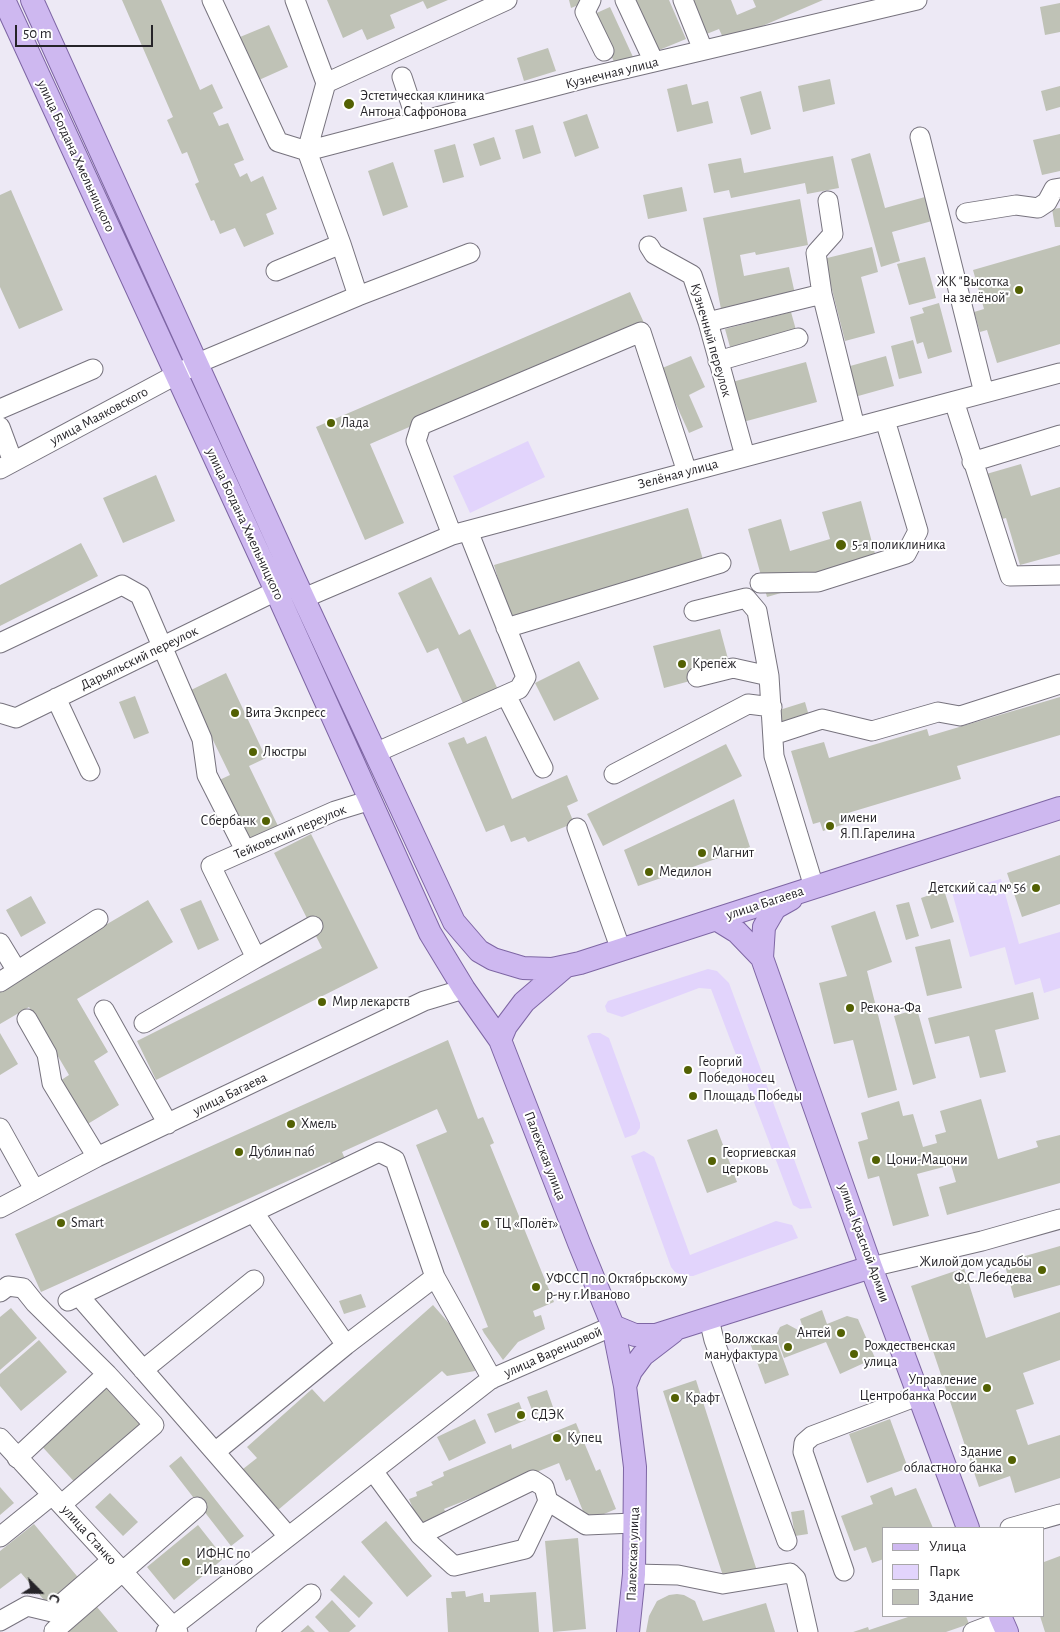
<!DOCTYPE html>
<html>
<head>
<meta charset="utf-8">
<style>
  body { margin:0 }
  #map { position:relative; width:1060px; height:1632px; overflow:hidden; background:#ede9f5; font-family:"Alegreya Sans",sans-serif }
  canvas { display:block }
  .legend { position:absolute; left:882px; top:1527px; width:162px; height:90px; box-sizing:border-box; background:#fff; border:1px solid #a8a7a9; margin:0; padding:6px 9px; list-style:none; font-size:15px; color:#262429 }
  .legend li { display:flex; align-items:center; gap:10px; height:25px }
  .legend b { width:25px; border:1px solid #a8a7a9 }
  .north { position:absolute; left:15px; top:1567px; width:50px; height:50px; -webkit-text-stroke:4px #fff; paint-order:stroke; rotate:113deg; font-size:14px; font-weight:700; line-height:20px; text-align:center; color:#262429 }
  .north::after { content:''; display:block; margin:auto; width:18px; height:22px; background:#262429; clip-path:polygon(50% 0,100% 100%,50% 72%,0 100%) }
  .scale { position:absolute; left:15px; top:25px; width:138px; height:22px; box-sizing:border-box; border:2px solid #262429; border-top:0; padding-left:6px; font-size:15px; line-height:18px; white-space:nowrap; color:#262429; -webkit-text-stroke:4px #fff; paint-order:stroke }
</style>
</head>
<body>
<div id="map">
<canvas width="1060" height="1632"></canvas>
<ul class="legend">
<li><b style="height:6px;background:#ceb8f0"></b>Улица</li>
<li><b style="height:14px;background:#e2d4fc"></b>Парк</li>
<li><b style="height:14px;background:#bfc2b6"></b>Здание</li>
</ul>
<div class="north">С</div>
<div class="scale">50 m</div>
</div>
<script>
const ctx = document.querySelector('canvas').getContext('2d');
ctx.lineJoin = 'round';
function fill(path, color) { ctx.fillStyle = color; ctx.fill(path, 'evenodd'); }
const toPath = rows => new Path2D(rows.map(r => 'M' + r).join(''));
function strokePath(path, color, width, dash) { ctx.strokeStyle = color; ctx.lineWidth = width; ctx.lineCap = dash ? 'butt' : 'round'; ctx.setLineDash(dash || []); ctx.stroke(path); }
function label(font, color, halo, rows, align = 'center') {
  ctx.font = font + ' "Alegreya Sans",sans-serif'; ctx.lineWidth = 4; ctx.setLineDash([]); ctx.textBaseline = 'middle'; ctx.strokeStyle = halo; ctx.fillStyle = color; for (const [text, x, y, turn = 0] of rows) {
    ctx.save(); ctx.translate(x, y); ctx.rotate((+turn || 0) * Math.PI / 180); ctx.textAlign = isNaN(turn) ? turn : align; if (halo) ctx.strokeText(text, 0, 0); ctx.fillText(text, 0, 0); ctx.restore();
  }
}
fill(toPath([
  [528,441,545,477,470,513,453,476],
  [1001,879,1019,944,1060,932,1060,988,1044,993,1040,978,1015,985,1005,947,970,957,952,892],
  [708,969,717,971,729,983,812,1208,800,1209,793,1205,711,989,699,988,622,1017,607,1012,605,1006,608,1001],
  [592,1033,600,1033,609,1038,640,1123,640,1128,636,1134,625,1138,587,1036],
  [644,1151,654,1157,690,1255,776,1221,792,1225,798,1238,693,1276,684,1276,675,1272,671,1267,631,1156]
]), '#e2d4fc');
fill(toPath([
  [122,0,161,0,200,90,212,84,223,108,213,113,219,126,228,123,244,160,234,164,240,177,247,173,251,182,263,176,277,209,266,214,274,234,244,247,235,228,220,234,214,220,211,221,195,184,199,182,187,152,182,154,167,120,173,117],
  [327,0,448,0,427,9,423,1,390,15,395,28,367,40,362,29,343,38],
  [569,0,591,0,571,8],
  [631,0,669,0,686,39,652,53],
  [689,0,731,0,737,15,756,7,753,0,823,0,725,42,719,29,704,35],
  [1060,3,1060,32,1045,35,1040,7],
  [610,7,633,57,616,66,592,15],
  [269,25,288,67,259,80,240,37],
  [548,48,556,71,524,81,517,58],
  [830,79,835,104,803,112,798,86],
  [687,84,692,105,708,101,713,123,677,132,667,89],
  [1060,86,1060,107,1046,111,1041,91],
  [761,91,771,129,751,135,740,97],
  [587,114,599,148,575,157,563,122],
  [533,125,541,153,523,159,515,130],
  [1060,134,1060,171,1042,175,1033,140],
  [494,137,501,159,480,166,473,144],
  [455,144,464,177,443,183,434,150],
  [870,153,885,208,925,197,932,221,892,232,900,261,881,267,851,159],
  [833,156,839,188,807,194,805,183,731,198,729,190,714,193,708,164,741,158,744,173],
  [393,162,408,207,383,216,368,171],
  [682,187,687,211,648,219,643,195],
  [11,190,63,310,19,329,0,287,0,195],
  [800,199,808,245,756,255,755,252,740,255,744,276,789,267,795,294,721,309,703,218],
  [1060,208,1060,227,1055,227,1052,209],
  [1060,245,1060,344,997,363,987,330,980,332,974,312,984,309,973,270],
  [872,247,878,272,861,277,875,333,845,341,830,282,819,260],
  [925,257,936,298,909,305,897,264],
  [630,292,645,325,370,444,404,523,365,540,316,427],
  [939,303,952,352,928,359,923,342,917,344,910,317,924,313,922,308],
  [791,312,796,330,730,347,725,329],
  [913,340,922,373,899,379,891,346],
  [691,356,705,387,689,395,703,427,689,433,660,369],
  [886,356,894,386,851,398,843,368],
  [806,362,817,402,743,422,732,382],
  [1021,464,1031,496,1060,487,1060,554,1020,565,1006,518,989,522,976,477],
  [156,475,175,521,123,543,103,498],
  [861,501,878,565,767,597,748,529,781,519,790,551,830,539,822,512],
  [688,508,704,563,510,620,494,565],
  [81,543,98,576,0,626,0,585],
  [431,577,459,635,470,629,500,694,466,710,438,648,427,653,398,593],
  [720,629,731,670,664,688,653,646],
  [579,661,599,699,554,721,535,683],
  [226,673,266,758,249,766,279,828,243,845,213,783,230,775,189,691],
  [135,696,149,733,134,739,119,702],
  [1060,697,1060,735,957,766,961,779,848,813,851,822,823,831,820,822,813,824,791,751,824,742,829,758,927,729,929,736],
  [805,702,809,716,778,726,773,712],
  [486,736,512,799,567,775,578,801,567,806,574,823,528,842,525,837,511,842,504,825,486,832,448,743,464,737,467,744],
  [726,744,742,776,603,846,587,814],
  [734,799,750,847,638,886,624,850],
  [311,834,378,968,156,1080,137,1041,322,948,274,853],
  [1060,855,1060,904,1022,917,1007,873],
  [944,890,954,922,931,929,921,898],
  [31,896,46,923,21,937,6,910],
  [148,900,173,942,77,999,108,1052,94,1061,119,1105,81,1128,55,1084,69,1075,29,1007,0,1024,0,987],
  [201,900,219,940,198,950,180,909],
  [909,902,919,936,906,940,896,905],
  [875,911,892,962,867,971,897,1090,868,1098,853,1040,834,1044,819,983,847,976,831,926],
  [950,939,962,988,927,996,915,947],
  [1033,992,1039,1019,995,1030,1006,1072,980,1078,969,1036,935,1044,928,1018],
  [917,1009,936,1078,913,1085,894,1016],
  [0,1033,18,1064,0,1075],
  [448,1040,478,1119,483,1117,494,1143,490,1145,554,1302,533,1311,535,1317,541,1315,545,1329,518,1342,503,1360,484,1333,482,1329,488,1327,416,1145,447,1132,437,1109,342,1152,347,1163,334,1169,330,1162,41,1292,15,1234],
  [981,1099,998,1159,1038,1147,1036,1141,1060,1135,1060,1183,947,1215,939,1187,956,1182,951,1165,917,1174,929,1216,893,1226,879,1176,868,1179,858,1142,868,1139,861,1113,899,1101,903,1116,913,1114,923,1147,937,1143,935,1135,946,1132,940,1111],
  [717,1129,737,1182,707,1193,687,1140],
  [1060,1246,1060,1285,1014,1298,1004,1262],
  [964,1268,986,1338,1060,1312,1060,1360,1023,1373,1034,1404,1016,1410,1028,1445,1060,1435,1060,1478,1015,1493,1010,1476,979,1487,911,1286],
  [361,1294,366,1307,344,1314,339,1301],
  [433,1305,474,1352,475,1371,447,1376,442,1371,278,1510,243,1469,257,1458,247,1447,312,1389,324,1402],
  [11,1308,37,1338,0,1370,0,1317],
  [822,1310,827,1324,847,1316,858,1319,875,1358,840,1374,826,1342,784,1358,776,1335,780,1327,787,1324,798,1330,803,1328,800,1319],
  [774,1334,789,1375,765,1384,750,1343],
  [39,1340,67,1372,21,1411,0,1386,0,1374],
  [108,1378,148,1422,78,1486,38,1442],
  [696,1380,757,1571,725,1582,663,1391],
  [547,1390,553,1407,534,1415,527,1397],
  [519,1402,526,1420,495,1433,487,1414],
  [475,1419,486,1443,449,1461,437,1437],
  [890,1419,908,1468,867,1483,849,1434],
  [576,1423,596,1471,600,1469,616,1509,587,1521,570,1479,566,1481,559,1463,444,1509,448,1517,421,1528,409,1499,417,1496,416,1492,433,1485,431,1482,444,1476,443,1472,511,1444,512,1449],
  [181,1456,244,1536,231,1546,169,1466],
  [0,1487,14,1503,0,1515],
  [892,1487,895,1496,916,1488,933,1528,884,1528,884,1559,872,1563,866,1547,854,1551,841,1516,873,1504,870,1496],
  [110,1493,138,1522,123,1536,95,1507],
  [804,1510,808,1534,795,1536,791,1512],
  [386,1521,432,1576,407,1597,361,1542],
  [34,1524,81,1581,50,1607,21,1573,0,1589,0,1551],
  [198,1525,224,1558,174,1600,147,1567],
  [578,1538,586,1629,553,1632,545,1541],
  [1060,1556,1060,1632,1045,1632,1040,1616,1044,1616,1044,1562],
  [344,1575,373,1603,359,1618,330,1590],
  [465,1591,466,1597,483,1593,484,1602,490,1602,490,1595,536,1592,539,1632,448,1632,446,1598,452,1598,451,1592],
  [677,1594,684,1595,695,1601,703,1621,766,1603,775,1632,646,1632,649,1616,657,1601,669,1595],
  [332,1600,356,1626,349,1632,329,1632,315,1617],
  [97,1607,118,1632,68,1632],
  [911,1616,966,1616,969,1624,946,1632,853,1632,868,1627,869,1630],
  [308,1625,315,1632,300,1632]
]), '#bfc2b6');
const minor = toPath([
  [212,0,278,142,307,151],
  [591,0,585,12,604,51],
  [625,0,654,62],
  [683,0,703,50],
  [402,77,417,122],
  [326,83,507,0],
  [920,137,984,393],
  [307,151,586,78,917,0],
  [828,201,833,234,816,253,822,294,855,427],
  [966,213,1016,205,1038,208,1047,202,1054,189,1060,188],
  [649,246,654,254,692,275,708,322,745,456],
  [276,271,341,244],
  [358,296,470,253],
  [708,322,822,294],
  [718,361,798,338],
  [954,401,1010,576,1060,575],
  [0,409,93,369],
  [0,427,13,462],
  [972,462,1060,435],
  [0,469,198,363,358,296,341,244,307,151,326,83,295,0],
  [452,535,416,441,421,425,641,332,687,472],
  [760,583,818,582,906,554,918,531,885,420],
  [304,598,452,535,1060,373],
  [694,611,746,598,757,611,769,676],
  [506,628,721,563],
  [0,643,122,585,140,595,202,739,207,775,245,850],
  [697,677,733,668,769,676,774,756,814,887],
  [506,695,543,768],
  [56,698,90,771],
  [0,713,16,718,276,591],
  [773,735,822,719,872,731,938,712,960,716,1060,684],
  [375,753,519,689,526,677,468,531],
  [614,774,748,704,772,707],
  [577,828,621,950],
  [313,926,256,958,211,866,335,811,371,800],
  [0,943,17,971],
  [0,982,98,919],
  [104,1010,168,1124],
  [27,1019,47,1054,52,1083,97,1157],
  [144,1023,256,958],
  [0,1128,34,1189],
  [0,1208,97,1157,424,1001,464,989],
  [254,1213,346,1345],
  [871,1267,982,1241,1060,1219],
  [0,1292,8,1286,23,1288,35,1303,107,1374,154,1425,62,1504],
  [79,1296,288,1536],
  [68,1301,379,1152,395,1160,435,1277,492,1379],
  [709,1319,714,1340,787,1541],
  [143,1370,254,1280],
  [0,1438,178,1632],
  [215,1452,346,1345,435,1277],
  [17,1458,107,1374],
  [373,1471,420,1535],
  [548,1501,544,1487,533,1480,420,1535,454,1566,525,1549,548,1501,586,1525,634,1523],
  [1010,1528,1060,1514],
  [0,1537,52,1495],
  [844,1571,803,1452,804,1443,812,1436,920,1395],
  [634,1574,678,1575,723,1584,790,1573,796,1579,808,1632],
  [0,1621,27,1606,52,1612,112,1560],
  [54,1631,197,1507],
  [166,1632,491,1379,613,1326],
  [266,1632,311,1594],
  [973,1632,1002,1621]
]);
const major = toPath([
  [4,0,276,591,430,933,464,989,500,1040,579,1243,613,1326,625,1386,635,1467,634,1574,628,1632],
  [32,0,294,578,454,922,479,951,493,959,523,968,552,969,580,963,1060,808],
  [716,919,737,932,762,958,871,1267,968,1528],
  [762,958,764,927,775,908,791,899],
  [500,1040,506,1026,524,1002,566,966],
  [613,1326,635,1335,656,1335,871,1267],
  [625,1386,631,1371,643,1355,673,1332],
  [1000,1616,1007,1632]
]);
strokePath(minor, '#77737e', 21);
strokePath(major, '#7e66a4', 24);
strokePath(minor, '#fff', 19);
strokePath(major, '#ceb8f0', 22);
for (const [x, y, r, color] of [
  [349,104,6,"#536103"],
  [1019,290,5,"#536103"],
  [331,423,5,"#536103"],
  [841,545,6,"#536103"],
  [682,664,5,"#536103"],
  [235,713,5,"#536103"],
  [253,752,5,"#536103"],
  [266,821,5,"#536103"],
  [830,826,5,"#536103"],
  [702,853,5,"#536103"],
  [649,872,5,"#536103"],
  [1036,888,5,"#536103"],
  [322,1002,5,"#536103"],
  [850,1008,5,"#536103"],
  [688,1070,5,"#536103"],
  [693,1096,5,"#536103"],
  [291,1124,5,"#536103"],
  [239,1152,5,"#536103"],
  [876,1160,5,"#536103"],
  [712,1161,5,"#536103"],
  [61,1223,5,"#536103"],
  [485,1224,5,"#536103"],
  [1042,1270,5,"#536103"],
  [536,1287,5,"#536103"],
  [841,1333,5,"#536103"],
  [788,1347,5,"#536103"],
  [854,1354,5,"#536103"],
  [987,1388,5,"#536103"],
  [675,1398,5,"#536103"],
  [521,1415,5,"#536103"],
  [557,1438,5,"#536103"],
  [1012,1460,5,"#536103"],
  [186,1562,5,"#536103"]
]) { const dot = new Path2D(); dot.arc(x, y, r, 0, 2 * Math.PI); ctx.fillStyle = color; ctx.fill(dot); strokePath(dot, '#fff', 2); }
label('14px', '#262429', '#fff', [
  ["Кузнечная улица",612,73,-14],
  ["улица Богдана Хмельницкого",76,156,65],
  ["Кузнечный переулок",711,340,74],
  ["улица Маяковского",99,416,-28],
  ["Зелёная улица",678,474,-15],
  ["улица Богдана Хмельницкого",245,524,65],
  ["Дарьяльский переулок",139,658,-26],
  ["Тейковский переулок",290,832,-23],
  ["улица Багаева",765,903,-18],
  ["улица Багаева",230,1094,-26],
  ["Палехская улица",545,1156,69],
  ["улица Красной Армии",864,1243,70],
  ["улица Варенцовой",553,1352,-24],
  ["улица Станко",89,1535,48],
  ["Палехская улица",633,1554,-88]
]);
label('14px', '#262429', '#fff', [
  ["Эстетическая клиника",360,96],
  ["Антона Сафронова",360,112],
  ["ЖК \"Высотка",1009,282,"right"],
  ["на зелёной\"",1009,298,"right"],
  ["Лада",341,423],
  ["5-я поликлиника",852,545],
  ["Крепёж",692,664],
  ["Вита Экспресс",245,713],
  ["Люстры",263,752],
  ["имени",840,818],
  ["Я.П.Гарелина",840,834],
  ["Сбербанк",256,821,"right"],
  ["Магнит",712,853],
  ["Медилон",659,872],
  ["Детский сад № 56",1026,888,"right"],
  ["Мир лекарств",332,1002],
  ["Рекона-Фа",860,1008],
  ["Георгий",698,1062],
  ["Победоносец",698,1078],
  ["Площадь Победы",703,1096],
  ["Хмель",301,1124],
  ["Дублин паб",249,1152],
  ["Георгиевская",722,1153],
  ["церковь",722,1169],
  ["Цони-Мацони",886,1160],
  ["Smart",71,1223],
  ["ТЦ «Полёт»",495,1224],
  ["Жилой дом усадьбы",1032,1262,"right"],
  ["Ф.С.Лебедева",1032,1278,"right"],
  ["УФССП по Октябрьскому",546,1279],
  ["р-ну г.Иваново",546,1295],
  ["Антей",831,1333,"right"],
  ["Волжская",778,1339,"right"],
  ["мануфактура",778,1355,"right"],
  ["Рождественская",864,1346],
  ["улица",864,1362],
  ["Управление",977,1380,"right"],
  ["Центробанка России",977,1396,"right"],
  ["Крафт",685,1398],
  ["СДЭК",531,1415],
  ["Купец",567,1438],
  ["Здание",1002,1452,"right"],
  ["областного банка",1002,1468,"right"],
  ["ИФНС по",196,1554],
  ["г.Иваново",196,1570]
], 'left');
</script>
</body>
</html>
